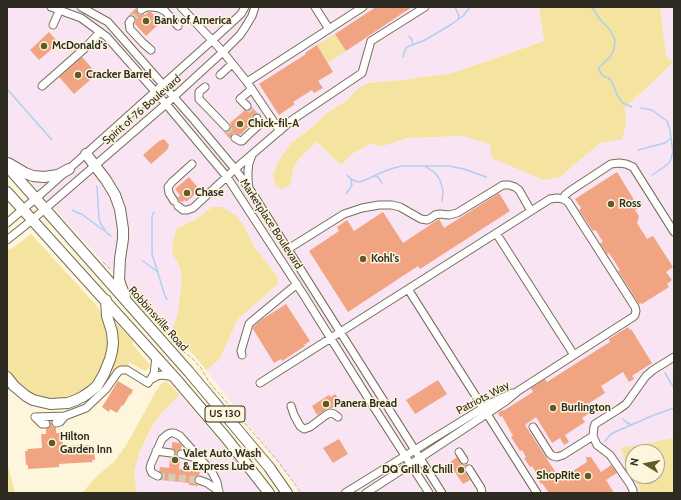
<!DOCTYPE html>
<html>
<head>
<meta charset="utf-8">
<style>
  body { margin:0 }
  #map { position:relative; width:681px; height:500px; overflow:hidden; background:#fdf6dc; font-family:Cabin,sans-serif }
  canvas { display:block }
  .frame { position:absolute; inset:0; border:8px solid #2e2c22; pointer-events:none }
  .north { position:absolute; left:625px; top:444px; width:40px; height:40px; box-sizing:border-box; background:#fdf6dc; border:1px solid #aaa592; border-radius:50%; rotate:280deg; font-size:11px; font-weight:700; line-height:16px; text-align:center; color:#2e2c22 }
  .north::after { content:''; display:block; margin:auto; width:14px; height:18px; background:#655a27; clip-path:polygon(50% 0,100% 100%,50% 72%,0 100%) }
</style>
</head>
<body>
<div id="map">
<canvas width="681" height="500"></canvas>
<div class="frame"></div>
<div class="north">N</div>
</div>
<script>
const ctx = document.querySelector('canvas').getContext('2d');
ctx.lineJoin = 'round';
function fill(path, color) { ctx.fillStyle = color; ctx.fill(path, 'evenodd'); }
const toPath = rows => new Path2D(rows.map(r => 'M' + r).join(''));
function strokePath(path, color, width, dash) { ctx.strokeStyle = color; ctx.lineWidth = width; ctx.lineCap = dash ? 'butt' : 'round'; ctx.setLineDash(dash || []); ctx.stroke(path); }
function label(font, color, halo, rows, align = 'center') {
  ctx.font = font + ' Cabin,sans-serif'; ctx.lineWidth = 3; ctx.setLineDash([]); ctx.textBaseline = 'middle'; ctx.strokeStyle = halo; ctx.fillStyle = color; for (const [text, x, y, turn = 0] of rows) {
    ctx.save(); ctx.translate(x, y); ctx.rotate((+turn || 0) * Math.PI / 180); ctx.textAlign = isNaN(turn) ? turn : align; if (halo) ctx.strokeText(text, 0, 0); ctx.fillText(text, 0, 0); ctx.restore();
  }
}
fill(toPath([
  [7,7,539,7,544,41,453,73,403,80,368,83,357,89,349,99,327,113,309,130,291,143,289,185,294,167,303,154,317,142,341,165,352,154,370,144,383,146,407,138,463,136,490,144,560,177,600,143,626,125,625,107,656,79,673,62,666,57,660,7,674,7,674,438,622,448,626,467,639,487,640,493,302,493,206,370,219,360,238,319,274,288,278,278,265,260,255,248,244,226,212,207,195,220,177,228,172,253,180,267,182,277,178,313,171,334,55,210,7,153],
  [180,395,241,466,261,493,137,493,134,473,139,453,153,425,166,408]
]), '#f9e4f3');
fill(toPath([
  [539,7,660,7,666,56,673,62,656,79,625,107,626,125,622,139,600,143,560,177,544,180,492,158,490,144,463,136,407,138,383,146,370,144,352,154,341,165,317,142,303,154,294,166,290,185,282,189,276,186,273,175,279,161,291,143,309,130,327,113,349,99,357,89,368,83,403,80,453,73,544,41],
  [335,34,346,51,328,63,317,45],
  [212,207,222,207,236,216,244,226,255,248,265,260,278,278,278,284,238,319,219,360,206,370,194,355,171,334,178,313,182,277,180,267,172,253,174,238,177,228,195,220],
  [31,234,96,305,103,316,108,332,108,355,96,381,82,393,65,399,47,400,29,394,10,376,7,369,7,250,14,247],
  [114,323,116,323,132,340,133,345,150,365,146,371,143,370,129,362,128,367,116,368,107,377],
  [166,381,180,395,166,408,153,424,139,453,134,473,137,493,82,493,97,476,114,462,127,444,156,391,160,385],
  [674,438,674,493,640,493,639,487,626,467,621,448],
  [633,452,657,452,657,476,633,476],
  [7,462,15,493,7,493]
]), '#f5e3a0');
strokePath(toPath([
  [455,7,459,16,458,20],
  [592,7,599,18,610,30,615,40,614,49,610,57,599,68,600,72,603,76,609,78,612,82,617,95,623,103,632,107],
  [409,36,412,40,413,45],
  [403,57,405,50,407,47,425,40,452,24,463,16,470,7],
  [7,89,52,140],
  [641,108,652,110,667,121,670,130,673,153,674,158],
  [638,150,665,143,670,139],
  [425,166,435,173,439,178,441,183,443,191,442,201],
  [347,175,351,179,358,182,363,181,385,171,394,168,402,166,449,166,464,169,486,177],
  [652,175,664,167,669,163,671,159,672,154],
  [373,176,378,177,382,183],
  [97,186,99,219,101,224,106,232],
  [346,194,352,185,351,180],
  [72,210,83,215,103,230],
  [154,212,152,216,152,254,165,296,167,299],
  [107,233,111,236],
  [143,261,158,272],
  [665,373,674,388],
  [623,419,626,422,631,425],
  [605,441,611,434,615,432,654,415,674,408]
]), '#b0cef3', 1.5);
fill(toPath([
  [137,7,136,10,138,14,141,15,144,14,145,15,148,12,151,12,161,22,146,36,135,24,136,20,134,16,132,15,128,16],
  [376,7,412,7,346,51,335,34],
  [49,32,59,43,39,60,30,50],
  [317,45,333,72,318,81,323,88,314,93,312,90,293,102,295,104,279,115,259,84,306,54,305,53],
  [82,57,97,74,74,94,59,77],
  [252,107,257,113,254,114,252,116,253,122,240,135,235,133,233,133,231,136,230,139,223,131,227,132,230,130,231,126,230,123,244,111,243,109,248,111,250,110],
  [164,139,169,145,167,150,151,164,143,155,159,141],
  [617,172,636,203,641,200,643,205,635,210,639,216,637,223,647,239,653,236,673,267,666,272,672,280,667,284,669,287,642,304,641,303,639,304,618,271,620,270,609,253,607,254,600,243,603,242,597,232,595,230,593,231,579,210,581,208,575,199],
  [189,177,200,190,186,202,185,200,182,202,179,201,178,198,180,195,175,189],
  [499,193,510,211,420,269,418,266,348,312,309,251,339,231,337,227,347,220,354,231,383,212,403,243,439,219,444,228],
  [286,304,310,341,304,345,305,346,282,361,281,359,274,363,253,329,253,327,261,320],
  [628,327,630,330,631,329,652,363,632,376,634,379,629,382,623,372,601,386,605,393,586,405,591,412,582,418,585,422,565,435,569,442,564,445,560,438,552,443,536,417,525,425,560,479,587,462,586,457,591,457,601,472,611,465,617,473,606,480,614,493,549,493,542,483,541,484,536,476,537,474,532,466,530,467,524,458,526,457,522,450,520,451,511,437,513,436,502,416,500,417,498,413,502,410,503,411,533,392,531,388,545,379,547,382,605,345,610,342,609,339],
  [438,380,447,394,415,414,406,400],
  [118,381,133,390,131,395,130,394,123,406,122,405,117,413,110,409,109,412,102,407],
  [335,394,341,402,332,408,328,408,324,411,317,415,312,406,329,395,331,397],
  [50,421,51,421,52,426,56,428,56,433,62,433,63,446,91,445,92,447,94,446,95,460,92,460,93,462,59,464,59,467,28,469,28,465,26,465,25,451,28,451,27,449,42,448,41,434,46,434,46,429,50,426],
  [339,439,348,454,333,463,323,448],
  [172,442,179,443,182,445,181,449,178,450,176,453,177,457,180,459,179,469,200,472,199,475,196,476,194,479,195,483,198,485,198,486,189,485,189,483,161,480,163,475,162,473,159,471,160,467,169,468,170,458,173,457,176,454,175,451,172,448],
  [457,457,461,464,465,465,468,463,468,464,465,466,464,470,470,480,463,484,449,463]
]), '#f1a482');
strokePath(toPath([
  [131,20,141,10],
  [247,106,257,118],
  [226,127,235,138],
  [158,476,199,480]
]), '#d4ceb7', 7, [7, 3.5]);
const minor = toPath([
  [51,7,81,18,107,37,166,104,227,177,303,294,368,398,429,493],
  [81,7,108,22,194,120,235,169,253,194,442,493],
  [153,7,159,8,165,11,178,26],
  [181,7,223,52,247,82,280,131],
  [315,7,329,29],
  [141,10,146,7,151,7],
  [131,20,129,23,130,29,143,43,151,50],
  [53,25,61,7],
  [220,75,232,64],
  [247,82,363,7],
  [42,86,84,49,100,32],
  [205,87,199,92,199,99,226,127],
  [247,106,240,99,252,89],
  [235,138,240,141,242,141,247,136,259,125,257,118],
  [249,188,248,180,248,171,249,163,252,155],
  [563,199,565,195,570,191,611,164,619,163,626,164,633,167,674,232],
  [174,201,169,193,168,187,172,182,192,164],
  [178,206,183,210,187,210,193,208,235,169,292,120,362,73,371,41,425,7],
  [7,223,42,193,207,45,216,37,241,14,245,7],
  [496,233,574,355],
  [7,240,32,220,166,104,226,49,240,35,246,26,252,16,255,7],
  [288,249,344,214,362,208,379,205,392,205,400,207,421,219,427,220,431,218,435,215,440,214,449,215,457,213,503,185,509,185,515,187,519,190,531,211],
  [408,289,537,493],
  [242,355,241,351,249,324,251,322,297,284],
  [152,379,157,376,162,375,175,377],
  [260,383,550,199,557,198,563,199,568,202,635,307,636,311,635,315,633,317,518,391,506,401,494,409,420,458,366,493],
  [291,406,294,415,300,426,304,429,310,427,326,415,330,413,334,414,338,417],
  [35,417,65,416,86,408,106,389,118,372,121,370,127,370,148,383,154,374,156,356],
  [35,417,42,424,46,424],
  [56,423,60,422,65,416],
  [533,427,550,454,553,456,557,457,563,455,593,436],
  [156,451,171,453],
  [459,452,464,460],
  [181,454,199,459],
  [469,469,481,488,482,493],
  [158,476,152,473,150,468,151,464,162,439,168,434,171,433,174,433,180,436,212,472,217,482,219,493],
  [199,480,207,483,219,491],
  [345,493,491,403,512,393],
  [633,493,633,490,630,484,610,455,597,445,593,436,594,427,595,424,619,409,626,404,646,376,653,370,674,357]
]);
const highway = toPath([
  [86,154,106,180,115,195,120,209,123,229,123,239,120,259,119,280,121,286,125,296],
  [8,163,25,173,33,176,44,177,58,175,69,169],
  [7,166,189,372,269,467,287,493],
  [7,192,175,378,227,439,269,493],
  [7,377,14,386,26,396,33,400,50,404,68,403,76,400,84,396,91,391,97,386,104,374,110,359,112,351,113,343,112,332,107,316,106,300]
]);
strokePath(minor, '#746e57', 9);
strokePath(highway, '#746e57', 12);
strokePath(toPath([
  [103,262,111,270],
  [133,294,144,309],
  [162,329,180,349,192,358,201,368,209,382,277,460,292,480,301,493]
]), '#b3ae9a', 1, [4, 2]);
strokePath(minor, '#fff', 7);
strokePath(highway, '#fff', 10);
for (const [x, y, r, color] of [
  [146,21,4,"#655a27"],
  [44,46,4,"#655a27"],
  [78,75,4,"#655a27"],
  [240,124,4,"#655a27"],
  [187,193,4,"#655a27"],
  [611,204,4,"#655a27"],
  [363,259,4,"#655a27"],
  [326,404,4,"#655a27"],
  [553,408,4,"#655a27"],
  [52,443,4,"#655a27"],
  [175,460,4,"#655a27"],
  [461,470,4,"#655a27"],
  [588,476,4,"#655a27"]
]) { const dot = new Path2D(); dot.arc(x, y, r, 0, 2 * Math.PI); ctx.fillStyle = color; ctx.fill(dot); strokePath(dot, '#fdf6dc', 1.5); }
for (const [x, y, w] of [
  [225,414,40]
]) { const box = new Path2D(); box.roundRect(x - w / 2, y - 8, w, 16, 3); ctx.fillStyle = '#fdf6dc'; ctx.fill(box); strokePath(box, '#2e2c22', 1); }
label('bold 10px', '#2e2c22', null, [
  ["US 130",225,414]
]);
label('bold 11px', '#2e2c22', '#fdf6dc', [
  ["Bank of America",154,21],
  ["McDonald's",52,46],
  ["Cracker Barrel",86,75],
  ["Chick-fil-A",248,124],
  ["Chase",195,193],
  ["Ross",619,204],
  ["Kohl's",371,259],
  ["Panera Bread",334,404],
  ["Burlington",561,408],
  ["Hilton",60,437],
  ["Garden Inn",60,450],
  ["Valet Auto Wash",183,454],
  ["& Express Lube",183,467],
  ["DQ Grill & Chill",453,470,"right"],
  ["ShopRite",580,476,"right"]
], 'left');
label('11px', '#2e2c22', '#fdf6dc', [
  ["Spirit of 76 Boulevard",142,110,-41],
  ["Marketplace Boulevard",271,224,57],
  ["Robbinsville Road",158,319,48],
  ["Patriots Way",483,398,-28]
]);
</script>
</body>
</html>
